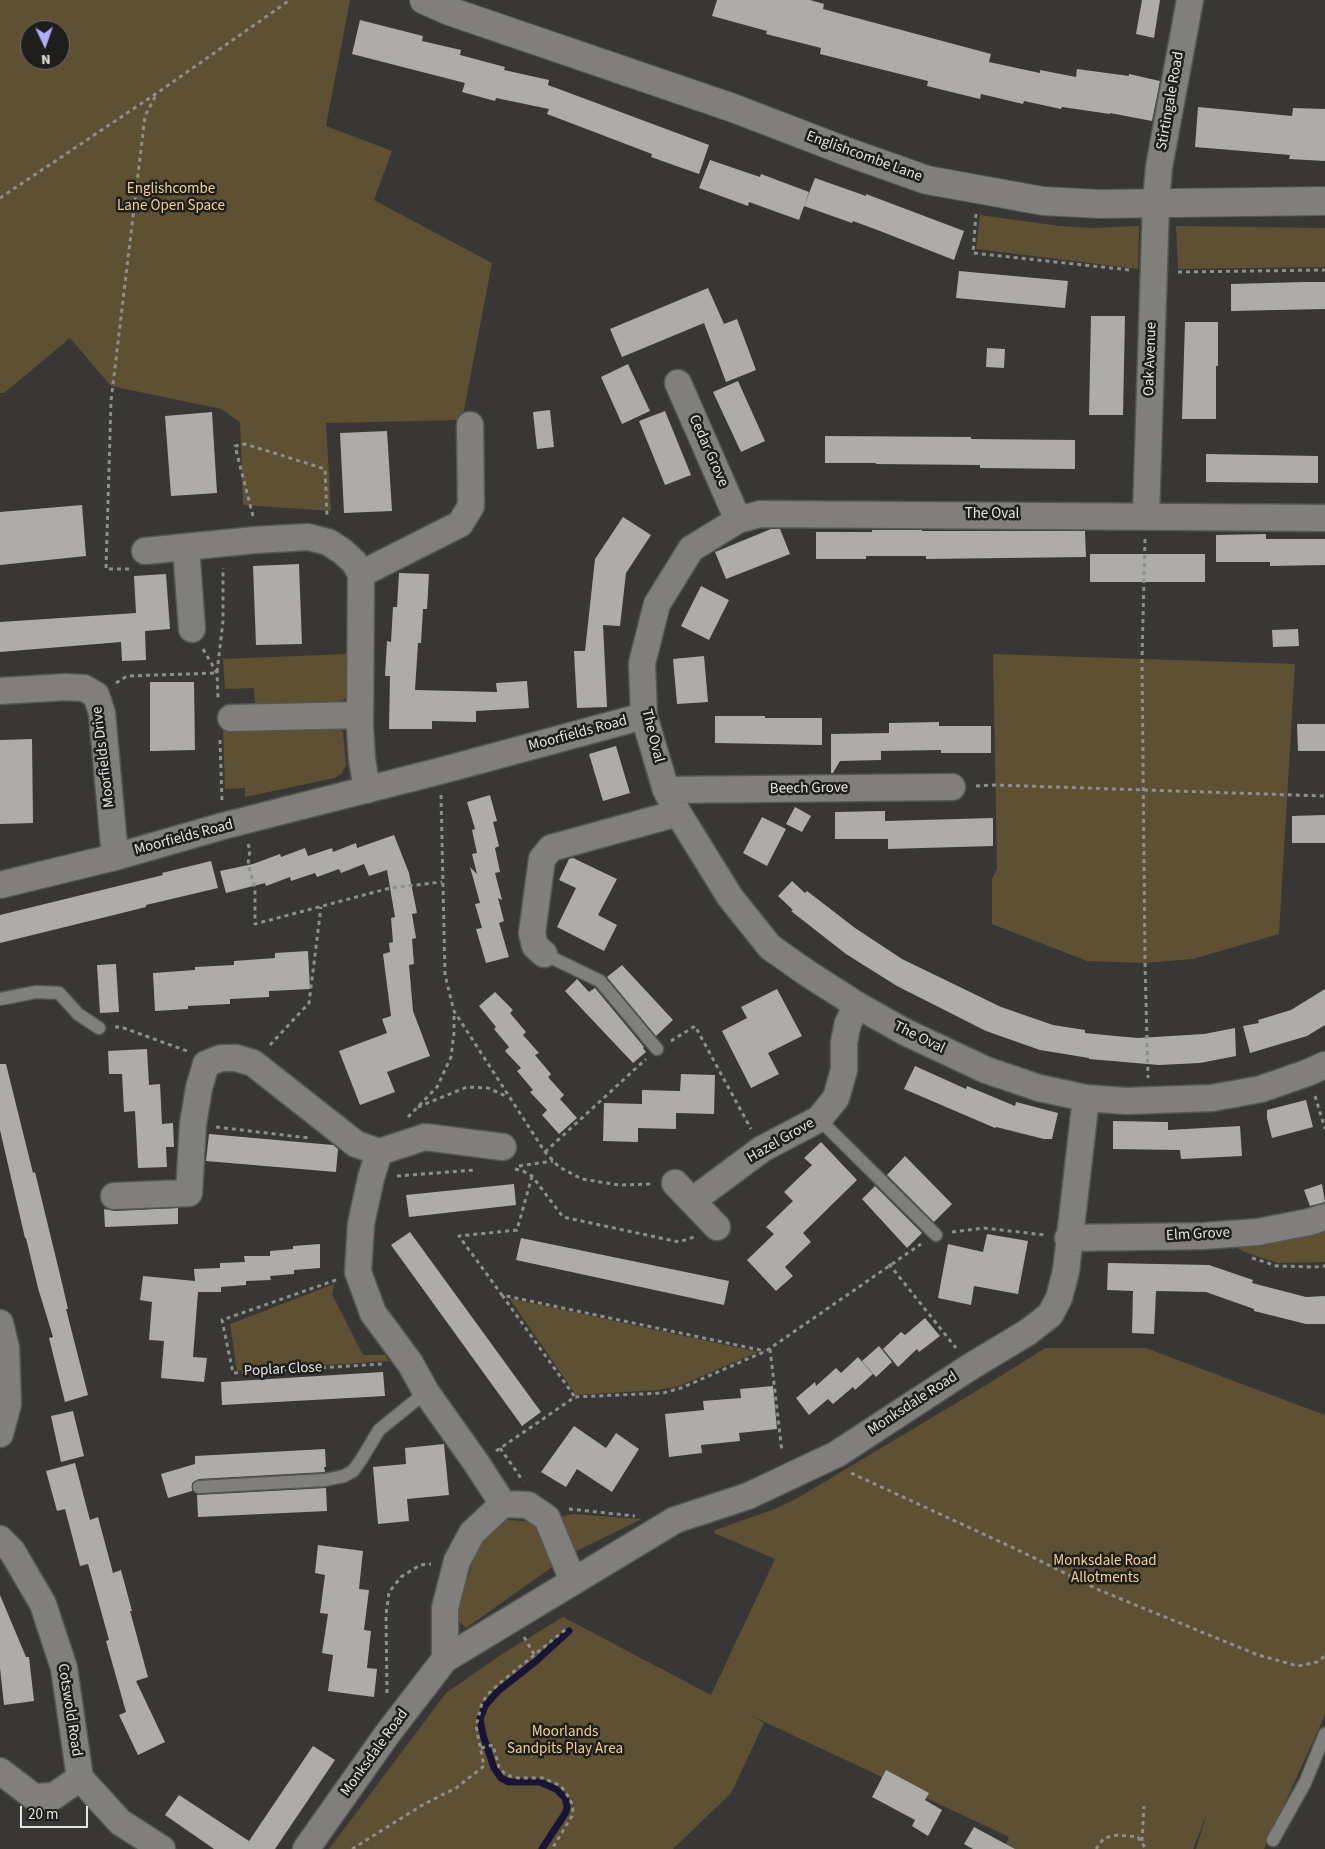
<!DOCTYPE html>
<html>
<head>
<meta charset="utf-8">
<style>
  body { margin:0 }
  #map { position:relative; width:1325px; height:1849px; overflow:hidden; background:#383735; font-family:"Source Sans 3",sans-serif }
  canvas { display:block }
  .north { position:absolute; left:20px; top:20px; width:50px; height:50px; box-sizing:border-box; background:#1f1e1d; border:1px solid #6e6e6c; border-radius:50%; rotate:177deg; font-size:14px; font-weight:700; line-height:20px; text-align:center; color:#e5e5e3 }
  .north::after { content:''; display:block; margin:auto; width:18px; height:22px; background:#b2adf9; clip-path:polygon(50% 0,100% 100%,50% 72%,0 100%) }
  .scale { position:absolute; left:20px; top:1806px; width:68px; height:22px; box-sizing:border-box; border:2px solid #e5e5e3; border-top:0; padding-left:6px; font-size:15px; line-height:18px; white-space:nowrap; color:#e5e5e3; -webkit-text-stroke:4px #1f1e1d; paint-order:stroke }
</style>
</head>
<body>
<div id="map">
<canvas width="1325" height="1849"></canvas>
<div class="north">N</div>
<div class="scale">20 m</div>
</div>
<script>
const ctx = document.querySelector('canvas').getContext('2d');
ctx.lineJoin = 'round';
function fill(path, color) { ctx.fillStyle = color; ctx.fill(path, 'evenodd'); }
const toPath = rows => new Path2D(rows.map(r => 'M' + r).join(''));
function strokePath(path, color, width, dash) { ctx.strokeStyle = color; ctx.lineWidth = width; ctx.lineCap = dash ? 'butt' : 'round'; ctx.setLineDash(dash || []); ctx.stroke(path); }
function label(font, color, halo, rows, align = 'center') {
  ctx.font = font + ' "Source Sans 3",sans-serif'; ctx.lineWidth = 5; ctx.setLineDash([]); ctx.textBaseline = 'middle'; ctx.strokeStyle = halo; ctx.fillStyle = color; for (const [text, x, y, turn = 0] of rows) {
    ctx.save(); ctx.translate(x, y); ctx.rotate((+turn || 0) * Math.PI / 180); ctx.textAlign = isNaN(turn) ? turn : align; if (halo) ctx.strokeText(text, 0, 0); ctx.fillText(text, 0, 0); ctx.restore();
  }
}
fill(toPath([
  [0,0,350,0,326,126,392,151,374,200,492,263,462,420,326,423,331,511,243,505,240,422,221,409,111,386,70,338,4,393,0,393],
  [30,30,60,30,60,60,30,60],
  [980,215,1059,226,1092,228,1139,226,1138,269,976,249],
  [1176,226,1325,228,1325,267,1178,269],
  [346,654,348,692,344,700,334,702,255,704,254,688,225,689,223,659],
  [993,654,1295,664,1279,934,1193,959,1145,963,1087,961,992,924,992,879,997,869],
  [328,725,337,726,343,732,346,765,342,773,335,778,245,797,245,788,225,789,223,728],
  [1325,1227,1325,1262,1278,1263,1247,1253,1227,1243],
  [334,1284,332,1294,363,1355,385,1355,389,1361,237,1371,230,1324],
  [509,1298,758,1352,679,1386,658,1390,576,1395],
  [1045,1348,1146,1348,1325,1415,1325,1715,1264,1849,1196,1849,1207,1813,1193,1849,1004,1849,1009,1837,750,1715,764,1723,731,1793,673,1849,329,1849,446,1693,502,1654,563,1617,711,1695,775,1559,714,1533,715,1530,775,1509,796,1499,988,1384],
  [573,1514,642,1519,572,1553,466,1628,457,1619,454,1607,469,1575,477,1540,499,1519,534,1522]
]), '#5e5033');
strokePath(toPath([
  [542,1849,566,1812,567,1806,565,1798,556,1789,540,1782,509,1782,501,1778,494,1768,483,1735,480,1719,485,1706,498,1691,535,1662,569,1631]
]), '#191436', 7);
fill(toPath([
  [717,0,810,0,824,4,823,9,991,54,989,62,1040,73,1040,70,1076,77,1077,69,1129,76,1129,74,1160,81,1152,121,1110,113,1110,114,1062,107,1061,109,1024,101,1023,104,981,94,980,99,927,86,928,81,820,54,821,48,766,34,767,31,712,16],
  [1142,0,1160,0,1154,38,1136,34],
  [360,20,423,36,422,41,461,50,460,55,505,67,504,70,549,80,548,85,709,145,699,174,651,157,652,154,547,114,549,109,496,98,495,101,462,92,465,83,352,54],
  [1198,107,1292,116,1293,108,1325,109,1325,161,1289,159,1290,155,1195,147],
  [710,160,760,177,761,174,809,192,799,220,749,202,748,206,699,188],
  [815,178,866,196,866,194,964,231,954,260,880,231,853,221,852,223,804,206],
  [959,271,1068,281,1065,308,956,298],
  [1305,282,1325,282,1325,309,1231,311,1231,284],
  [708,288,724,324,737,319,756,370,726,382,704,323,622,357,610,329],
  [1091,316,1125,316,1123,415,1089,415],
  [1185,322,1218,322,1218,366,1216,366,1216,419,1182,419],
  [987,348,1005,349,1004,368,986,367],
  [628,364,650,411,622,424,601,377],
  [738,381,765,441,741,452,713,392],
  [550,410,554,447,537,449,533,412],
  [665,411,691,475,665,485,639,421],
  [212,412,217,493,171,496,165,416],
  [387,431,392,511,344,513,340,433],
  [825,436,971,437,971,439,1075,440,1075,469,980,468,980,465,876,464,876,463,825,463],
  [1206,454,1318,456,1318,483,1206,482],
  [82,505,86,556,0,565,0,512],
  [623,517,651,535,626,573,620,626,603,625,607,707,577,708,574,651,585,651,595,559],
  [771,529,780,529,790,554,726,579,715,552],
  [872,530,922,530,922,531,1085,531,1086,557,926,559,926,556,866,556,866,559,816,559,816,532,872,532],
  [1266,534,1266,539,1325,539,1325,565,1270,566,1270,562,1216,562,1216,535],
  [1090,554,1205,554,1205,582,1090,582],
  [299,564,302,644,256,645,253,566],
  [399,573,429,574,427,609,423,609,421,643,418,643,415,690,497,692,496,683,527,681,529,708,476,711,476,722,432,721,432,729,389,729,390,676,385,676,387,641,391,642,393,607,397,607],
  [166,574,170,629,145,631,146,660,122,661,121,642,0,652,0,622,136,613,134,576],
  [701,586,729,600,709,640,681,626],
  [1298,629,1299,646,1273,647,1272,630],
  [704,656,708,702,677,704,673,659],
  [150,682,194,682,195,750,150,751],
  [715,716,765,716,765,718,822,718,822,745,715,743],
  [939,722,939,726,991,726,991,753,941,753,941,750,881,751,881,760,840,761,833,773,831,773,831,734,889,733,889,723],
  [1297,724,1325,724,1325,751,1298,751],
  [32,739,33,823,0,824,0,740],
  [616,746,630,793,603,801,589,754],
  [490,795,497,821,493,822,499,846,495,848,500,872,495,873,502,900,498,898,504,921,499,923,509,957,486,963,476,929,482,928,475,904,480,903,470,867,477,874,472,854,477,853,472,830,475,829,467,802],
  [795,807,811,816,802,832,786,824],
  [885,811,885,821,993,818,993,846,888,849,888,839,835,839,835,812],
  [1325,815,1325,843,1292,843,1292,816],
  [762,817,786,829,767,866,743,853],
  [394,835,409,873,417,913,412,914,416,938,412,939,414,964,409,965,413,1011,430,1056,387,1072,395,1092,360,1105,339,1051,387,1033,382,1019,391,1016,383,954,390,952,389,943,393,942,391,918,395,917,387,870,369,876,364,864,341,873,339,869,317,877,315,873,291,881,290,877,266,886,265,883,226,893,220,871,253,864,280,854,281,857,305,848,308,856,332,848,333,852,356,843,357,848],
  [573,858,617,879,598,915,617,925,604,951,557,927,576,888,559,880,569,859],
  [211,861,218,888,146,905,146,907,122,913,0,943,0,915,163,875,162,873],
  [792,881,805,893,807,891,855,928,902,959,1001,1007,1053,1025,1085,1030,1085,1033,1115,1036,1138,1038,1204,1034,1235,1028,1236,1056,1200,1063,1159,1065,1089,1059,1089,1058,1040,1050,986,1031,897,986,846,954,791,911,793,910,778,896],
  [308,951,310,989,269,991,269,997,230,999,230,1004,188,1006,188,1009,155,1011,153,973,195,970,195,967,234,965,234,961,275,958,275,953],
  [116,964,119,1012,100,1013,97,965],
  [622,965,673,1020,656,1036,607,977],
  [577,979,589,992,595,988,644,1047,643,1048,646,1052,633,1063,565,991],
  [777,989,802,1036,768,1053,779,1074,751,1088,722,1031,747,1018,741,1007],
  [1325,989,1325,1025,1307,1036,1250,1053,1243,1026,1259,1023,1258,1020,1291,1010],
  [495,992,513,1010,510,1013,526,1032,523,1035,539,1053,535,1055,551,1074,548,1077,564,1095,560,1099,577,1118,559,1134,542,1115,547,1110,530,1092,533,1090,517,1071,521,1068,505,1051,509,1047,494,1029,496,1027,479,1006],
  [147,1049,149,1085,160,1084,162,1124,173,1123,174,1147,166,1147,167,1167,138,1168,135,1111,124,1112,122,1074,109,1074,108,1051],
  [0,1064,6,1064,33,1173,35,1172,62,1283,68,1309,66,1309,88,1395,65,1402,49,1338,53,1337,38,1288,26,1238,25,1238,0,1130],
  [915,1066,966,1089,967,1086,1015,1106,1016,1102,1058,1113,1052,1139,1044,1139,996,1127,995,1128,904,1089],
  [681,1074,715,1075,714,1114,676,1113,676,1129,638,1128,638,1142,603,1141,604,1103,642,1104,642,1090,680,1091],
  [1306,1100,1313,1127,1272,1138,1267,1118,1267,1110],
  [1113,1121,1168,1122,1168,1130,1240,1126,1242,1156,1181,1159,1180,1150,1113,1149],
  [209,1134,333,1145,338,1149,336,1172,206,1161],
  [821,1142,857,1180,803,1233,811,1242,785,1267,793,1276,776,1291,747,1260,774,1234,766,1227,793,1201,784,1192,812,1165,804,1158],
  [905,1156,952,1204,934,1222,887,1175],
  [514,1184,516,1205,409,1217,406,1195],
  [1322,1184,1325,1202,1310,1206,1304,1190],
  [875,1186,922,1233,907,1248,862,1199],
  [178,1208,178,1224,105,1227,104,1209,115,1211],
  [410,1232,541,1412,522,1426,391,1245],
  [987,1234,1028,1241,1018,1294,974,1286,971,1305,938,1298,948,1244,983,1252],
  [521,1238,729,1281,724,1305,516,1260],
  [320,1244,320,1268,294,1270,294,1274,270,1276,271,1280,246,1281,246,1285,221,1287,221,1292,198,1292,193,1357,207,1358,204,1382,161,1378,164,1341,149,1340,152,1302,140,1300,143,1276,195,1281,194,1269,220,1268,220,1263,245,1262,244,1256,270,1256,270,1251,293,1249,293,1246],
  [1108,1263,1209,1265,1253,1280,1252,1283,1306,1297,1325,1296,1325,1324,1306,1324,1254,1311,1254,1309,1206,1292,1156,1291,1154,1334,1132,1333,1133,1291,1107,1290],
  [925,1318,940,1336,919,1352,917,1349,898,1367,883,1349,901,1332,905,1335],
  [879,1346,892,1362,876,1377,862,1361],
  [858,1357,873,1374,855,1390,853,1387,833,1404,828,1399,809,1415,796,1398,815,1382,816,1386,836,1368,841,1373],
  [383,1372,385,1396,222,1405,221,1382],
  [773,1386,777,1429,739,1433,740,1441,701,1445,702,1453,669,1457,665,1414,704,1410,703,1401,741,1398,740,1389],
  [73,1411,84,1456,61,1462,51,1416],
  [574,1426,606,1448,616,1433,639,1449,612,1492,577,1469,566,1487,541,1472],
  [444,1444,449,1495,407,1499,409,1521,378,1524,373,1467,406,1464,405,1448],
  [325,1449,326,1467,324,1467,325,1472,199,1479,192,1483,192,1491,168,1498,161,1474,195,1464,195,1456],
  [75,1463,90,1520,98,1517,113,1573,121,1570,132,1611,130,1611,148,1677,136,1681,165,1742,138,1755,119,1715,126,1712,106,1641,109,1640,88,1564,80,1566,65,1509,57,1511,46,1471],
  [326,1488,327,1511,198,1517,197,1495],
  [318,1545,363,1551,359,1589,369,1590,364,1630,371,1631,367,1668,377,1669,374,1697,328,1691,333,1655,322,1653,328,1614,320,1613,325,1575,315,1573],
  [0,1595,26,1657,29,1657,34,1701,4,1705,0,1668],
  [313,1746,335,1760,275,1849,214,1849,165,1815,179,1795,249,1841],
  [886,1770,929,1793,925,1800,942,1810,928,1836,912,1826,915,1820,872,1797],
  [974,1827,1015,1849,973,1849,964,1844]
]), '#aeacaa');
const lane = toPath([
  [544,954,600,981,657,1049],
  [0,999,36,992,59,993,78,1014,99,1028],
  [819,1119,936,1235],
  [199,1487,325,1480,344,1476,353,1471,361,1460,379,1430,426,1392],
  [1273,1840,1305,1783,1325,1734]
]);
const street = toPath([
  [678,383,738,520],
  [1146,516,1156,202,1159,167,1190,0],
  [1325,518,760,514,738,520,691,549,657,604,642,663,644,716,666,790,678,813,730,897,770,947,807,973,857,1005,905,1032,986,1070,1039,1088,1086,1098,1126,1101,1212,1098,1261,1089,1307,1073,1325,1065],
  [186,547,192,629],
  [145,551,255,540,308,537,328,542,342,551,354,562,361,574,360,728,362,759,367,790],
  [361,574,460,524,471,506,470,425],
  [0,691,66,687,84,688,96,695,102,713,115,857],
  [231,718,360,715],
  [666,790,952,787],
  [0,885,115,857,223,826,440,771,644,716],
  [544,954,535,946,532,933,542,859,551,848,678,813],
  [379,1152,425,1137,503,1147],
  [675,1183,692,1201,762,1149,819,1119,836,1098,844,1070,844,1042,848,1023,857,1005],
  [114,1196,189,1193,193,1124,199,1088,206,1064,221,1058,236,1058,253,1063,356,1144,379,1152,371,1178,361,1224,358,1272,373,1313,410,1363,426,1392,477,1464,503,1504],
  [692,1201,717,1227],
  [1068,1238,1204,1236,1258,1232,1309,1222,1325,1217],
  [0,1323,6,1348,8,1404,0,1434],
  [0,1539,12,1551,43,1604,64,1668,80,1778],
  [445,1659,445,1608,457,1561,472,1533,503,1504,528,1505,547,1518,573,1581],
  [0,1771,34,1797,54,1796,80,1778],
  [80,1778,120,1822,162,1849],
  [306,1849,388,1733,445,1659,675,1520,748,1496,837,1454,970,1367,1028,1332,1050,1315,1059,1298,1066,1271,1086,1098]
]);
const secondary = toPath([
  [424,0,449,11,733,108,853,154,927,180,1043,201,1100,204,1325,201]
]);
strokePath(lane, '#565654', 15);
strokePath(street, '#565654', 29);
strokePath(secondary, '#565654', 30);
strokePath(toPath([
  [0,198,157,93,290,0],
  [976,214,973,253,1130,270],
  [1178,272,1325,270],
  [253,516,235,446,245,444,325,469,327,516],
  [1145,539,1142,659,1145,963,1148,1078],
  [129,569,106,569,111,401,145,116,157,93],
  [203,649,217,673,218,698],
  [116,683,127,676,217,673,223,621,223,568],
  [220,740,222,801],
  [976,786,995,785,1325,796],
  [441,795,445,975,454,1011,545,1152,559,1167,582,1179,619,1185,652,1184],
  [248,844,250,850,248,864,255,888,255,924,390,888,442,882],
  [115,1027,121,1027,187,1051],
  [671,1041,695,1026,751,1129],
  [270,1045,309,1003,321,907],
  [1315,1096,1325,1129],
  [418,1107,467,1087,488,1088,508,1097],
  [408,1117,437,1087,451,1057,454,1033,454,1013],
  [216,1127,309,1138],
  [545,1152,646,1059],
  [519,1166,553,1161],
  [515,1169,523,1171,532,1176,563,1217,679,1242,694,1237],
  [397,1176,475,1170],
  [532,1176,517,1230,459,1236,502,1295,765,1351],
  [952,1232,984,1228,1045,1235],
  [1252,1258,1277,1266,1315,1267,1325,1266],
  [889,1264,956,1348],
  [336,1280,222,1320,233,1373,382,1364],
  [502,1295,575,1397],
  [770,1349,782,1452],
  [500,1448,523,1481],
  [496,1451,575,1397,663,1393,681,1388,766,1351,921,1244],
  [851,1473,1018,1550,1099,1590,1258,1655,1298,1666,1317,1662,1325,1656],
  [569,1509,635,1516],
  [524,1637,535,1656],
  [387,1693,386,1615,389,1592,401,1577,420,1565,431,1564],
  [481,1748,493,1745,499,1767,506,1775,518,1778,543,1778,561,1786,570,1799,573,1808,572,1816,552,1849],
  [1142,1841,1144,1806],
  [352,1849,424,1804,456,1788,484,1766,476,1726,482,1703,488,1694,501,1682,566,1629],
  [1096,1849,1104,1838,1118,1835,1138,1837,1146,1849]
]), '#8e8e8c', 3, [4, 4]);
strokePath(lane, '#807f7c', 12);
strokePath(street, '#807f7c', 26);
strokePath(secondary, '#807f7c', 28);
label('15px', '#e5e5e3', '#1f1e1d', [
  ["Stirtingale Road",1171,101,-80],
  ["Englishcombe Lane",864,157,20],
  ["Oak Avenue",1151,359,-88],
  ["Cedar Grove",708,451,66],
  ["The Oval",992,515],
  ["Moorfields Road",578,734,-15],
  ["The Oval",652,736,76],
  ["Moorfields Drive",104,757,-97],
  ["Beech Grove",809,789,-1],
  ["Moorfields Road",184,838,-15],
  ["The Oval",919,1038,26],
  ["Hazel Grove",781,1141,-30],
  ["Elm Grove",1198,1235,-3],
  ["Poplar Close",283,1370,-3],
  ["Monksdale Road",913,1404,-33],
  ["Cotswold Road",69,1710,81],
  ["Monksdale Road",375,1753,-54]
]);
label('15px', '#f4d28d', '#1f1e1d', [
  ["Englishcombe",171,190],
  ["Lane Open Space",171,207],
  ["Monksdale Road",1105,1562],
  ["Allotments",1105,1579],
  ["Moorlands",565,1733],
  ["Sandpits Play Area",565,1750]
]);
</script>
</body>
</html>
